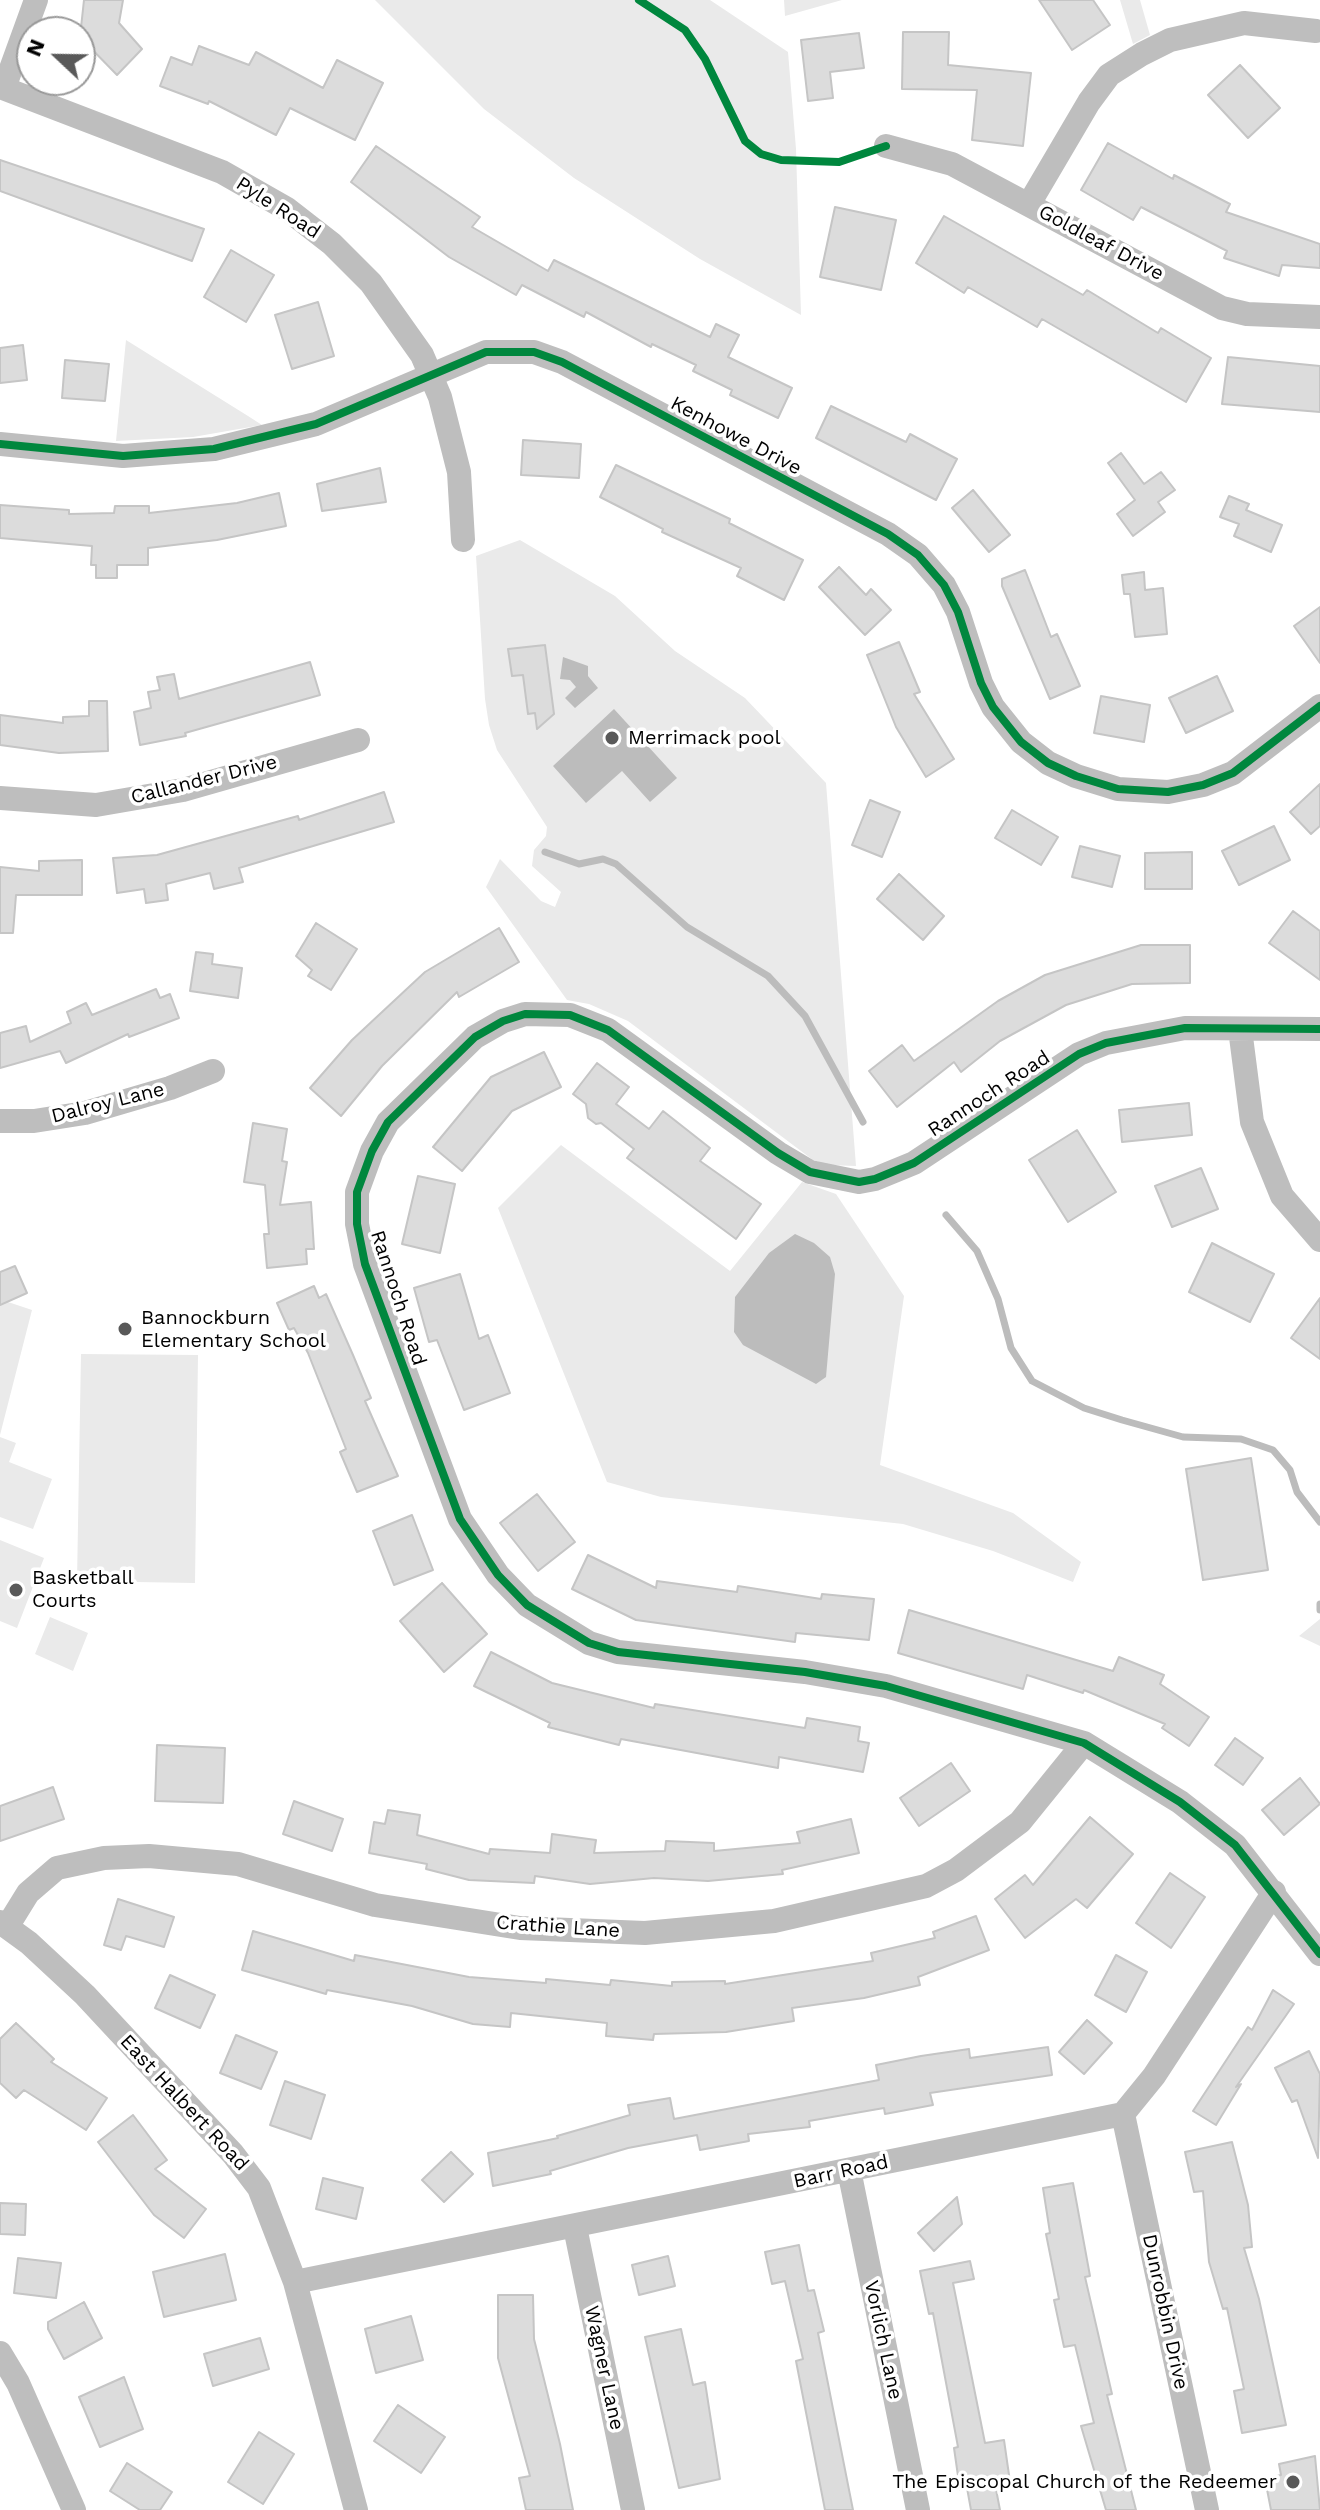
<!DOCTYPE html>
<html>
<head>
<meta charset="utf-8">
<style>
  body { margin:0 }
  #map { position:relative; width:1320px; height:2510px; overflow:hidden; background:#fff; font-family:"Work Sans",sans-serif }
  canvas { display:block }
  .north { position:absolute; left:16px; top:16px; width:80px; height:80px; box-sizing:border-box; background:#fff; border:2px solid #999; border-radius:50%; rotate:292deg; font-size:22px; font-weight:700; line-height:32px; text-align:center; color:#000 }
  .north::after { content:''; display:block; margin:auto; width:28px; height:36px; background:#595959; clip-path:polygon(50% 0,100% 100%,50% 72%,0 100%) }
</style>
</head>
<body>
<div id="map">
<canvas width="1320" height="2510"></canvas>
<div class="north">N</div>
</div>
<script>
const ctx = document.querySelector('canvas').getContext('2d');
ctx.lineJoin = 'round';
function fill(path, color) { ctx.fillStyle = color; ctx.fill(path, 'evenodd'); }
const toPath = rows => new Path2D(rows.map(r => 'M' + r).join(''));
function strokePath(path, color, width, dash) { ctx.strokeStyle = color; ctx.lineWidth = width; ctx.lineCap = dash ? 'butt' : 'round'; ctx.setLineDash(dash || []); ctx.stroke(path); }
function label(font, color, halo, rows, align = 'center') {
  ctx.font = font + ' "Work Sans",sans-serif'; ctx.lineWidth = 7; ctx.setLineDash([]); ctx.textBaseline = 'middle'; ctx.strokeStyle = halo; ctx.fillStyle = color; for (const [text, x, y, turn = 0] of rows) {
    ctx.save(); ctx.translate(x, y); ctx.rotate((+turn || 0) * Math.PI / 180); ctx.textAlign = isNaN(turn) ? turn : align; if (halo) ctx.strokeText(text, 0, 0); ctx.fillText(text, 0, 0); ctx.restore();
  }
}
fill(toPath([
  [375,0,710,0,788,52,796,149,801,315,700,259,574,178,484,109],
  [784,0,842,0,785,16],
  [1120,0,1140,0,1150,35,1133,44],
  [126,340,248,416,262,425,193,437,116,441],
  [520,540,615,596,675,651,745,698,826,783,856,1166,828,1165,813,1160,628,1021,589,1004,567,1000,486,887,500,859,541,901,555,907,561,892,532,866,534,850,546,836,547,827,497,750,489,725,485,699,476,556],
  [561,1145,730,1271,802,1182,836,1194,904,1296,880,1465,1013,1513,1081,1562,1073,1582,993,1551,903,1524,661,1497,607,1482,498,1208],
  [8,1302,32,1310,0,1435,0,1305],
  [81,1354,198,1355,195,1583,77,1581],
  [0,1437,16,1443,9,1462,52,1479,33,1529,0,1517],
  [0,1540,44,1558,17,1628,0,1621],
  [50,1617,88,1633,73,1671,35,1654],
  [1320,1619,1320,1646,1299,1636]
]), '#eaeaea');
fill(toPath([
  [563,657,588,666,588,676,598,688,575,708,565,698,576,687,570,680,560,679],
  [614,709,677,778,650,802,622,771,586,803,553,766],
  [795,1234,814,1243,830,1257,835,1274,826,1377,816,1384,743,1345,734,1332,735,1297,769,1253]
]), '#bcbcbc');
strokePath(toPath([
  [545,852,579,864,603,859,616,864,687,927,768,976,805,1016,863,1122],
  [946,1215,977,1251,998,1299,1011,1348,1032,1381,1084,1408,1122,1420,1183,1437,1241,1439,1273,1450,1290,1470,1297,1492,1320,1522],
  [1320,1604,1320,1610]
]), '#bcbcbc', 7);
const building = toPath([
  [84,0,123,0,119,23,142,49,117,75,80,37,84,0],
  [1039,0,1093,0,1110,25,1072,50,1039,0],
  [903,32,949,32,948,65,1031,73,1023,146,972,140,977,90,902,89,903,32],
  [859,33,864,68,830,72,833,98,808,101,801,40,859,33],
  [199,46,249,65,256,52,323,88,337,60,383,83,355,140,290,108,276,135,209,101,208,104,160,86,171,57,192,65,199,46],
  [1240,65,1280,108,1248,138,1208,95,1240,65],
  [1108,143,1173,179,1174,175,1230,204,1226,212,1320,244,1320,268,1282,265,1279,276,1224,258,1227,251,1141,207,1133,220,1081,190,1108,143],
  [376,146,480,217,472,227,548,271,554,260,710,337,716,324,739,335,728,357,792,388,778,418,730,395,732,390,693,371,696,365,652,344,651,347,586,312,584,317,522,285,516,295,449,257,351,182,376,146],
  [0,160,204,229,192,261,0,191,0,160],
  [835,207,896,220,881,290,820,277,835,207],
  [944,216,1083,295,1087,290,1158,333,1161,328,1211,358,1186,402,1042,319,1037,327,968,287,964,293,916,263,944,216],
  [231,250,274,275,246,322,204,297,231,250],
  [318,302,334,356,292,369,275,315,318,302],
  [23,345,27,380,0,383,0,348,23,345],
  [1228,357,1320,366,1320,412,1222,404,1228,357],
  [65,360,109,364,105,401,62,398,65,360],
  [831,406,906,442,910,434,957,459,936,500,816,438,831,406],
  [523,440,581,444,579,478,521,475,523,440],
  [1121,453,1144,484,1161,472,1175,490,1158,502,1165,512,1133,536,1117,514,1135,500,1108,463,1121,453],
  [616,465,730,519,729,523,803,560,784,600,737,576,741,568,662,532,663,529,600,497,616,465],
  [380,468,386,502,322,511,317,484,380,468],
  [973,490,1010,535,989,552,952,508,973,490],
  [279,493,286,526,217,540,148,548,148,565,117,565,117,578,96,578,96,565,91,565,92,546,0,538,0,505,69,510,69,514,114,513,115,506,149,506,149,513,237,503,279,493],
  [1229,496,1249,504,1246,510,1282,525,1271,552,1234,536,1239,524,1220,517,1229,496],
  [839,567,866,595,871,589,891,610,865,635,819,587,839,567],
  [1025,570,1051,637,1057,634,1080,686,1050,699,1002,586,1002,579,1025,570],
  [1144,572,1145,590,1163,588,1167,634,1135,637,1130,594,1124,594,1122,575,1144,572],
  [1320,607,1320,663,1294,626,1320,607],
  [899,642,920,692,914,694,954,759,926,777,896,727,867,655,899,642],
  [545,645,554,714,537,729,535,713,528,714,523,675,512,676,508,649,545,645],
  [310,662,320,695,185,733,186,736,140,745,134,712,151,708,148,692,160,690,157,677,174,674,179,699,310,662],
  [1217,676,1233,711,1186,733,1169,698,1217,676],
  [1101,696,1150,705,1144,742,1094,733,1101,696],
  [89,701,107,701,108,751,59,753,0,745,0,715,63,723,63,717,89,716,89,701],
  [1320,784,1320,826,1311,834,1290,812,1320,784],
  [384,792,394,822,239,868,243,882,214,889,210,873,166,884,168,900,146,903,144,889,117,893,113,858,157,855,298,816,299,820,384,792],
  [870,800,900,812,882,857,852,845,870,800],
  [1012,810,1058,837,1041,865,995,838,1012,810],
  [1274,826,1290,860,1239,885,1222,851,1274,826],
  [1080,846,1120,856,1112,887,1072,877,1080,846],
  [1192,852,1192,889,1145,889,1145,853,1192,852],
  [82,860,82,895,16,895,13,933,0,933,0,867,39,871,39,861,82,860],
  [899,874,944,916,923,940,877,899,899,874],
  [1293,911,1320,931,1320,980,1269,943,1293,911],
  [316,923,357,949,331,990,308,976,312,970,296,956,316,923],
  [499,928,519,962,459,997,457,992,382,1066,341,1116,310,1088,352,1040,425,972,499,928],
  [1141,945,1190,945,1190,983,1132,984,1066,1005,1000,1041,961,1072,954,1062,897,1107,869,1071,902,1045,914,1061,998,1001,1045,975,1141,945],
  [196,952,213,954,212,964,242,968,238,998,190,991,196,952],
  [156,989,160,998,170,994,179,1018,129,1037,128,1034,66,1063,60,1051,0,1068,0,1033,26,1026,30,1042,71,1023,67,1012,86,1003,92,1015,156,989],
  [544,1052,561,1087,512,1111,462,1171,433,1147,491,1077,544,1052],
  [597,1063,629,1087,616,1104,649,1129,663,1111,710,1148,700,1161,761,1204,736,1239,627,1158,634,1149,601,1123,596,1124,588,1118,586,1104,573,1094,597,1063],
  [1189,1103,1192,1135,1122,1142,1119,1110,1189,1103],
  [253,1123,287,1129,282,1161,287,1162,280,1205,311,1202,314,1249,306,1249,307,1264,267,1268,264,1234,269,1234,265,1185,244,1182,253,1123],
  [1077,1130,1116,1192,1068,1222,1029,1160,1077,1130],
  [1201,1168,1218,1209,1172,1227,1155,1186,1201,1168],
  [418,1176,455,1184,440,1253,402,1244,418,1176],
  [1212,1243,1274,1274,1250,1322,1189,1292,1212,1243],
  [15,1266,27,1293,0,1305,0,1272,15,1266],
  [460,1274,479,1339,488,1335,510,1393,464,1410,437,1340,429,1342,414,1288,460,1274],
  [314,1286,319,1298,326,1294,353,1355,371,1398,365,1401,398,1476,357,1492,340,1452,346,1449,308,1353,294,1328,289,1330,277,1303,314,1286],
  [1320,1298,1320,1359,1291,1338,1320,1298],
  [1251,1458,1268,1570,1203,1580,1186,1469,1251,1458],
  [537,1494,575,1542,538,1571,500,1523,537,1494],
  [412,1515,433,1570,394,1585,373,1531,412,1515],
  [588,1555,656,1588,657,1581,737,1592,738,1586,821,1599,822,1594,874,1599,869,1640,796,1633,795,1642,636,1620,572,1589,588,1555],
  [442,1583,487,1634,444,1672,400,1621,442,1583],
  [909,1610,1113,1671,1119,1657,1164,1675,1160,1684,1209,1717,1189,1746,1162,1728,1165,1724,1084,1690,1083,1693,1027,1675,1023,1689,898,1653,909,1610],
  [491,1652,552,1683,654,1708,655,1704,805,1728,807,1718,860,1727,858,1741,869,1743,863,1772,779,1757,778,1768,621,1739,619,1745,548,1727,550,1723,474,1686,491,1652],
  [1235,1738,1263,1758,1243,1785,1215,1765,1235,1738],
  [157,1745,225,1748,223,1803,155,1801,157,1745],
  [951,1763,970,1791,919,1826,900,1798,951,1763],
  [1300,1778,1320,1804,1284,1835,1262,1810,1300,1778],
  [53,1787,64,1819,0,1841,0,1806,53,1787],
  [294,1801,343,1819,332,1851,283,1834,294,1801],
  [388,1810,420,1815,417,1835,489,1854,490,1849,550,1853,552,1834,596,1840,594,1853,665,1851,666,1841,714,1843,714,1851,800,1843,797,1832,851,1819,859,1853,782,1870,783,1874,708,1881,654,1878,590,1884,535,1876,534,1883,469,1880,426,1869,427,1864,369,1853,374,1822,385,1824,388,1810],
  [1090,1817,1133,1854,1087,1908,1076,1899,1025,1938,995,1899,1025,1875,1033,1885,1090,1817],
  [1170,1873,1205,1897,1171,1948,1136,1923,1170,1873],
  [118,1899,174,1917,164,1947,126,1936,121,1950,104,1945,118,1899],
  [976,1916,989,1950,918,1977,920,1985,864,1998,792,2008,794,2021,726,2032,654,2034,653,2040,606,2036,607,2023,511,2013,510,2027,473,2024,412,2006,327,1990,326,1994,242,1970,253,1931,354,1961,355,1955,469,1977,546,1983,546,1979,610,1985,611,1980,672,1986,672,1982,725,1981,725,1984,873,1961,871,1953,935,1938,933,1932,976,1916],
  [1116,1955,1147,1972,1126,2012,1095,1995,1116,1955],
  [170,1975,215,1995,200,2028,155,2008,170,1975],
  [1273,1990,1294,2004,1236,2087,1241,2084,1216,2125,1193,2111,1248,2027,1252,2030,1273,1990],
  [1087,2020,1112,2043,1084,2074,1059,2052,1087,2020],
  [16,2023,54,2059,51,2062,107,2098,86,2130,24,2090,16,2098,0,2083,0,2039,16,2023],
  [236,2035,277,2052,261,2089,220,2073,236,2035],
  [1048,2047,1052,2075,930,2093,933,2105,885,2114,884,2108,809,2121,810,2127,748,2134,749,2141,700,2150,697,2135,628,2148,550,2171,551,2174,493,2186,488,2153,558,2138,557,2136,630,2115,628,2105,670,2098,674,2119,879,2080,876,2065,921,2056,969,2049,970,2058,1048,2047],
  [1309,2051,1320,2074,1318,2158,1297,2100,1292,2102,1275,2068,1309,2051],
  [285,2081,325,2095,311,2139,270,2125,285,2081],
  [133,2115,167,2160,155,2169,206,2209,184,2238,154,2215,98,2142,133,2115],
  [1232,2142,1248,2205,1252,2247,1244,2248,1259,2299,1286,2425,1242,2433,1234,2391,1244,2389,1227,2308,1223,2309,1209,2262,1203,2191,1194,2192,1185,2152,1232,2142],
  [451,2152,473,2174,444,2202,422,2180,451,2152],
  [323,2178,363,2188,356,2219,316,2209,323,2178],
  [1073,2183,1090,2276,1085,2277,1112,2394,1107,2395,1136,2510,1106,2510,1081,2426,1094,2423,1075,2345,1064,2347,1054,2300,1059,2299,1046,2234,1050,2233,1043,2188,1073,2183],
  [957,2197,962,2224,934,2251,918,2233,957,2197],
  [0,2203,26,2204,25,2235,0,2234,0,2203],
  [799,2245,808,2291,814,2290,824,2331,818,2333,853,2510,825,2510,796,2361,803,2359,785,2281,772,2284,765,2252,799,2245],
  [225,2254,236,2300,164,2317,153,2272,225,2254],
  [668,2256,675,2286,639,2295,632,2265,668,2256],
  [18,2258,61,2263,56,2298,14,2293,18,2258],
  [970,2261,974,2279,953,2283,985,2443,1004,2440,1010,2482,995,2484,1000,2510,971,2510,967,2488,960,2490,954,2448,958,2447,933,2313,929,2314,920,2271,970,2261],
  [498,2295,533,2295,534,2339,560,2444,573,2510,526,2510,519,2478,530,2476,498,2358,498,2295],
  [84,2302,102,2338,64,2359,48,2329,48,2322,84,2302],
  [411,2316,423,2360,376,2373,365,2329,411,2316],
  [681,2329,693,2385,705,2382,720,2479,679,2488,645,2337,681,2329],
  [260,2338,269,2369,213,2386,204,2354,260,2338],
  [124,2377,143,2429,100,2447,79,2397,124,2377],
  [398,2405,445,2437,421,2473,374,2441,398,2405],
  [259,2432,294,2454,263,2504,228,2482,259,2432],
  [1315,2456,1320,2510,1271,2510,1265,2479,1281,2475,1279,2464,1315,2456],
  [127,2463,172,2492,160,2510,140,2510,110,2491,127,2463]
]);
fill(building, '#dcdcdc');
strokePath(building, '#c5c5c5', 2);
strokePath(toPath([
  [0,87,222,172,287,209,332,244,371,283,422,355,440,397,459,472,463,540],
  [4,88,36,0],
  [886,146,952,164,1222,308,1247,314,1320,317],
  [1029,204,1089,102,1109,75,1142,54,1170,40,1244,23,1316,31],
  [0,444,123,456,214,449,316,424,486,352,534,352,562,362,888,534,918,555,944,585,958,612,981,683,993,707,1021,742,1048,763,1076,776,1118,789,1168,792,1203,785,1233,773,1320,706],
  [0,798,96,805,183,790,358,740],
  [1240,1029,1252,1122,1282,1196,1320,1240],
  [1320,1029,1185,1028,1106,1043,1079,1054,914,1163,875,1179,859,1182,810,1172,778,1153,608,1030,570,1015,525,1014,503,1021,475,1037,388,1122,372,1151,357,1192,357,1224,365,1264,460,1519,498,1575,527,1605,589,1643,618,1652,805,1672,886,1686,1084,1743,1180,1802,1235,1845,1320,1954],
  [0,1121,34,1121,85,1113,170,1088,213,1071],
  [0,1922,29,1943,85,1995,233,2154,259,2188,295,2282,356,2510],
  [7,1927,28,1893,57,1868,104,1858,149,1856,238,1864,375,1905,520,1928,645,1933,774,1921,926,1886,956,1870,1020,1822,1084,1743],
  [1123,2114,1207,2510],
  [849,2170,918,2510],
  [575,2227,633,2510],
  [295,2282,1123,2114,1154,2076,1274,1892],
  [0,2353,18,2383,74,2510]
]), '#bebebe', 24);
strokePath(toPath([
  [639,0,685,30,705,59,745,141,761,154,781,160,839,162,886,146],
  [0,444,123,456,214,449,316,424,486,352,534,352,562,362,888,534,918,555,944,585,958,612,981,683,993,707,1021,742,1048,763,1076,776,1118,789,1168,792,1203,785,1233,773,1320,706],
  [1320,1029,1185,1028,1106,1043,1079,1054,914,1163,875,1179,859,1182,810,1172,778,1153,608,1030,570,1015,525,1014,503,1021,475,1037,388,1122,372,1151,357,1192,357,1224,365,1264,460,1519,498,1575,527,1605,589,1643,618,1652,805,1672,886,1686,1084,1743,1180,1802,1235,1845,1320,1954]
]), '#00873e', 8);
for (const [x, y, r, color] of [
  [612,738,8,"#595959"],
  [125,1329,8,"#595959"],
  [16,1590,8,"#595959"],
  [1293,2482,8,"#595959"]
]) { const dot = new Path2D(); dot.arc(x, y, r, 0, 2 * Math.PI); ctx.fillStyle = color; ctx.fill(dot); strokePath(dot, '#fff', 3); }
label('20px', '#000', '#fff', [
  ["Pyle Road",278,208,33],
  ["Goldleaf Drive",1101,243,28],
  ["Kenhowe Drive",736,436,28],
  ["Callander Drive",204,780,-14],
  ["Rannoch Road",989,1094,-33],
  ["Dalroy Lane",108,1103,-14],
  ["Rannoch Road",398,1298,72],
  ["Crathie Lane",558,1927,4],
  ["East Halbert Road",184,2103,47],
  ["Barr Road",841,2172,-12],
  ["Dunrobbin Drive",1165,2312,78],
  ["Vorlich Lane",883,2340,78],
  ["Wagner Lane",604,2368,78]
]);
label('20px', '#000', '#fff', [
  ["Merrimack pool",628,738],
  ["Bannockburn",141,1318],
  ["Elementary School",141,1341],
  ["Basketball",32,1578],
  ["Courts",32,1601],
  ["The Episcopal Church of the Redeemer",1277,2482,"right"]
], 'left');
</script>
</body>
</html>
